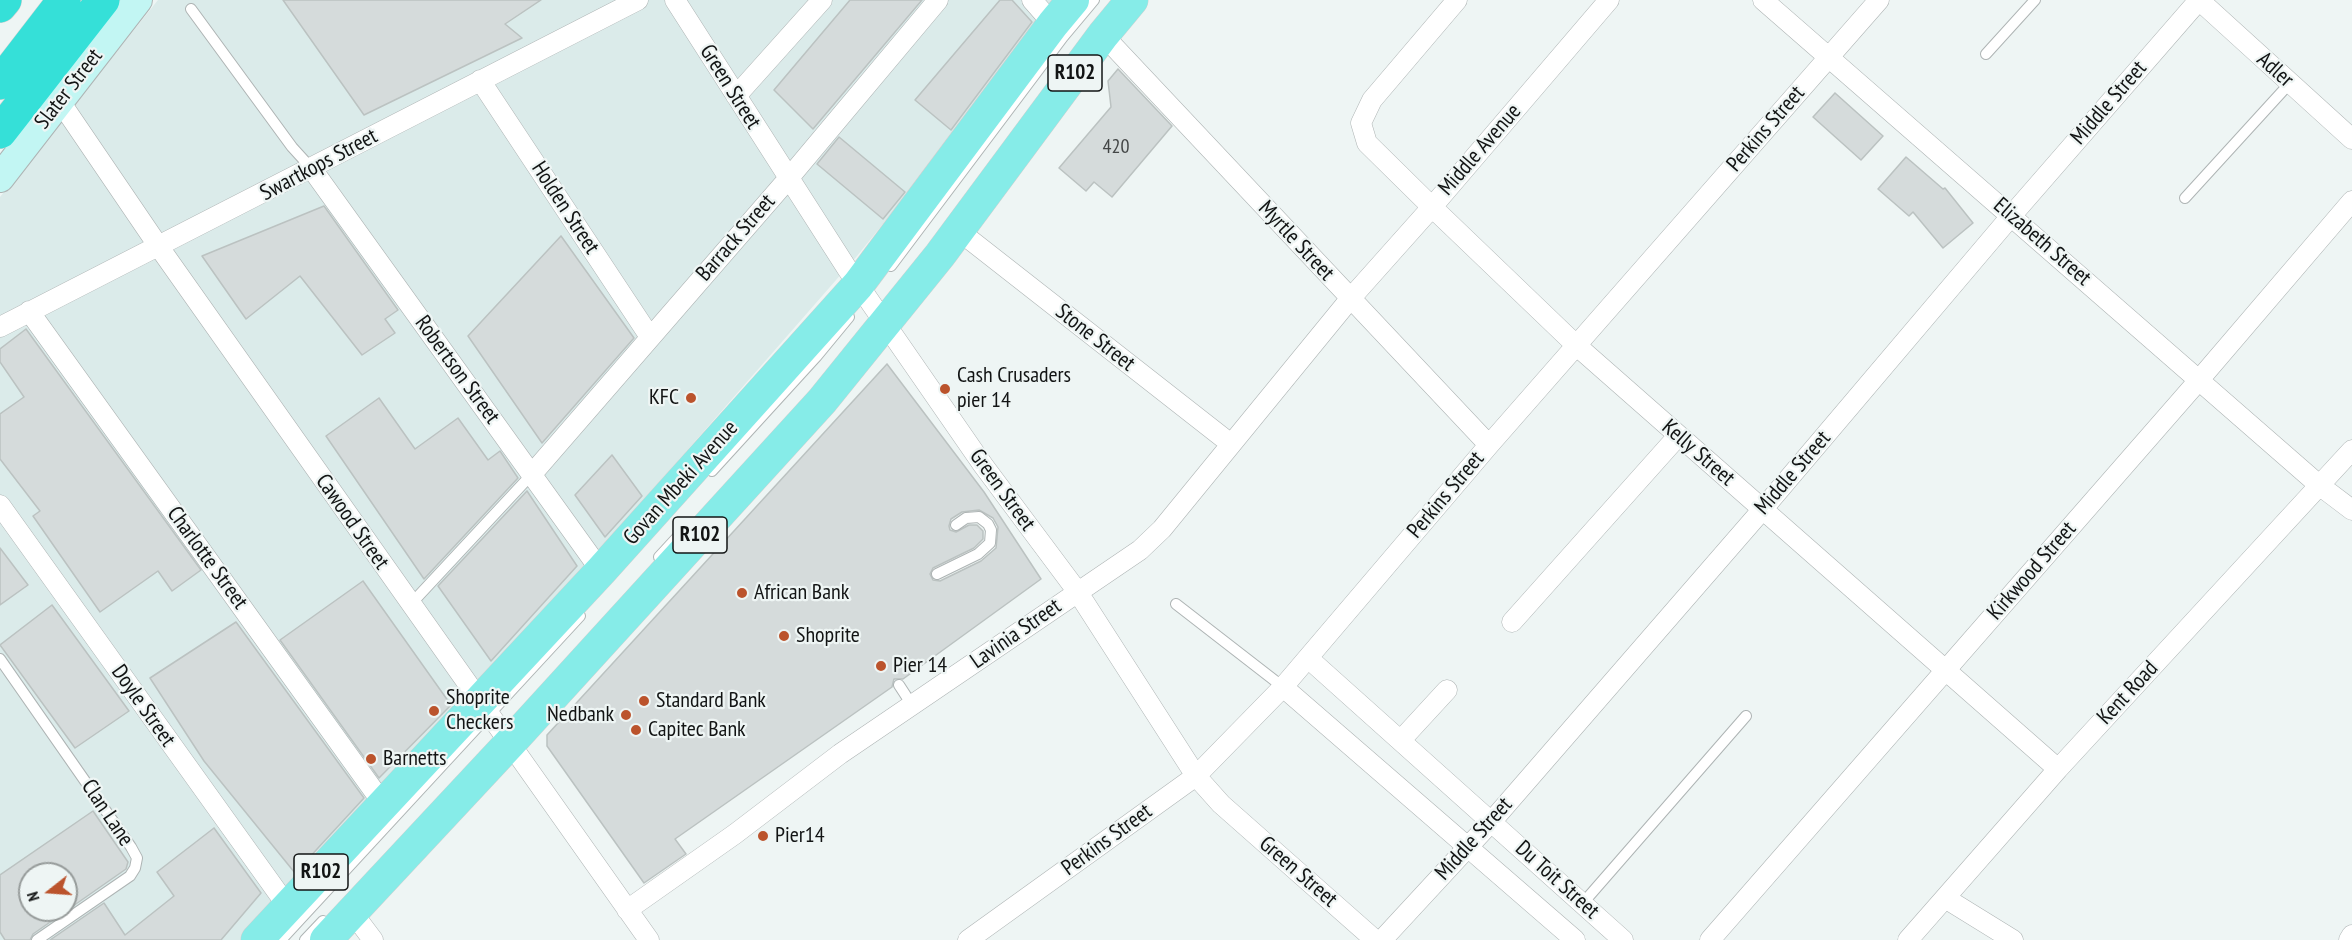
<!DOCTYPE html>
<html>
<head>
<meta charset="utf-8">
<style>
  body { margin:0 }
  #map { position:relative; width:2352px; height:940px; overflow:hidden; background:#eef5f4; font-family:"PT Sans Narrow",sans-serif }
  canvas { display:block }
  .north { position:absolute; left:18px; top:862px; width:60px; height:60px; box-sizing:border-box; background:#eef5f4; border:2px solid #969b9a; border-radius:50%; rotate:253deg; font-size:16px; font-weight:700; line-height:24px; text-align:center; color:#121414 }
  .north::after { content:''; display:block; margin:auto; width:21px; height:27px; background:#bb532c; clip-path:polygon(50% 0,100% 100%,50% 72%,0 100%) }
</style>
</head>
<body>
<div id="map">
<canvas width="2352" height="940"></canvas>
<div class="north">N</div>
</div>
<script>
const ctx = document.querySelector('canvas').getContext('2d');
ctx.lineJoin = 'round';
function fill(path, color) { ctx.fillStyle = color; ctx.fill(path, 'evenodd'); }
const toPath = rows => new Path2D(rows.map(r => 'M' + r).join(''));
function strokePath(path, color, width, dash) { ctx.strokeStyle = color; ctx.lineWidth = width; ctx.lineCap = dash ? 'butt' : 'round'; ctx.setLineDash(dash || []); ctx.stroke(path); }
function label(font, color, halo, rows, align = 'center') {
  ctx.font = font + ' "PT Sans Narrow",sans-serif'; ctx.lineWidth = 4.5; ctx.setLineDash([]); ctx.textBaseline = 'middle'; ctx.strokeStyle = halo; ctx.fillStyle = color; for (const [text, x, y, turn = 0] of rows) {
    ctx.save(); ctx.translate(x, y); ctx.rotate((+turn || 0) * Math.PI / 180); ctx.textAlign = isNaN(turn) ? turn : align; if (halo) ctx.strokeText(text, 0, 0); ctx.fillText(text, 0, 0); ctx.restore();
  }
}
fill(toPath([
  [158,0,1064,0,857,256,477,691,242,940,0,940,0,197],
  [30,874,66,874,66,910,30,910]
]), '#dbebea');
const building = toPath([
  [283,0,541,0,505,24,522,38,364,115,283,0],
  [850,0,922,0,813,129,774,90,850,0],
  [1000,0,1012,0,1032,22,951,130,915,100,1000,0],
  [1118,69,1172,126,1112,197,1094,182,1086,191,1059,168,1111,107,1108,81,1118,69],
  [1835,93,1883,136,1861,160,1813,117,1835,93],
  [839,137,905,192,883,219,817,164,839,137],
  [1906,157,1943,189,1945,188,1973,223,1943,248,1913,212,1909,216,1878,189,1906,157],
  [324,206,398,310,385,319,395,333,362,355,300,276,246,319,202,256,324,206],
  [561,236,634,338,542,443,468,336,561,236],
  [26,329,201,570,172,591,158,571,100,612,33,516,40,511,0,459,0,414,24,397,0,362,0,349,26,329],
  [887,364,984,492,1041,579,903,679,894,679,892,687,675,839,686,854,644,883,547,746,547,735,887,364],
  [979,510,993,518,998,527,996,548,981,561,940,581,933,580,930,574,933,568,974,548,983,539,983,531,977,525,969,525,956,532,950,530,949,526,951,519,962,512,979,510],
  [379,398,415,449,458,418,488,460,500,451,518,478,424,579,326,436,379,398],
  [612,455,642,496,605,537,575,495,612,455],
  [527,491,577,566,491,661,438,586,527,491],
  [0,548,28,585,0,605,0,548],
  [363,581,451,705,379,778,280,640,363,581],
  [52,605,129,711,75,748,0,645,52,605],
  [236,622,364,798,295,873,204,761,150,678,236,622],
  [93,811,128,862,126,869,33,934,30,940,5,940,0,932,0,875,93,811],
  [30,874,66,874,66,910,30,910,30,874],
  [214,828,261,893,221,940,50,940,104,903,125,935,174,896,157,872,214,828]
]);
fill(building, '#d5dbdb');
strokePath(building, '#bbc2c1', 1.5);
const lane = toPath([
  [191,9,292,147,312,169],
  [1986,54,2035,0],
  [2185,198,2290,83],
  [891,266,1063,37,1094,0],
  [712,471,816,357,849,317],
  [659,557,683,531],
  [937,574,978,554,990,543,991,530,988,524,979,517,966,518,956,525],
  [1176,604,1283,687],
  [410,605,532,474],
  [0,659,131,847,137,858,135,868,130,876,37,940],
  [899,685,912,705],
  [1583,903,1746,716],
  [281,940,580,616],
  [305,940,323,921]
]);
const street = toPath([
  [675,0,848,270,983,465,1077,591,1196,776,1221,804,1375,940],
  [1032,0,1053,24],
  [1457,0,1372,100,1361,123,1367,143,1432,207,1577,346,2058,769],
  [1763,0,2319,485,2352,510],
  [2199,0,2352,139],
  [1103,35,1489,445],
  [480,80,650,337],
  [736,96,822,0],
  [59,100,159,247,649,940],
  [312,169,601,571],
  [959,231,1231,444],
  [29,311,384,805],
  [0,327,638,0],
  [532,474,788,179,938,0],
  [0,505,288,907],
  [1512,622,1678,436],
  [1308,658,1623,940],
  [1283,687,1575,940],
  [1401,740,1447,690],
  [1945,898,2013,940],
  [627,910,735,834,840,754,1140,550,1162,529,1350,299,1432,207,1609,0],
  [352,912,373,940],
  [968,940,1196,776,1283,687,1489,445,1879,0],
  [1382,940,1492,821,1762,510,2012,215,2199,0],
  [1710,940,2199,380,2352,201],
  [1908,940,2058,769,2352,450],
  [2349,940,2352,935]
]);
const secondary = toPath([
  [0,178,138,0]
]);
const primary = toPath([
  [257,940,601,571,858,285,1053,24,1073,0],
  [326,940,510,743,822,401,940,255,1103,35,1132,0]
]);
const highway = toPath([
  [0,6,5,0],
  [0,83,64,0],
  [0,132,103,0]
]);
strokePath(lane, '#aeb4b4', 12);
strokePath(street, '#aeb4b4', 21);
strokePath(secondary, '#aeb4b4', 30);
strokePath(primary, '#d0d0d0', 33);
strokePath(highway, '#d0d0d0', 34);
strokePath(lane, '#fff', 10);
strokePath(street, '#fff', 20);
strokePath(secondary, '#c2f6f3', 28);
strokePath(primary, '#86ece8', 32);
strokePath(highway, '#35e0d8', 33);
for (const [x, y, r, color] of [
  [945,389,6,"#bb532c"],
  [691,398,6,"#bb532c"],
  [742,593,6,"#bb532c"],
  [784,636,6,"#bb532c"],
  [881,666,6,"#bb532c"],
  [644,701,6,"#bb532c"],
  [434,711,6,"#bb532c"],
  [626,715,6,"#bb532c"],
  [636,730,6,"#bb532c"],
  [371,759,6,"#bb532c"],
  [763,836,6,"#bb532c"]
]) { const dot = new Path2D(); dot.arc(x, y, r, 0, 2 * Math.PI); ctx.fillStyle = color; ctx.fill(dot); strokePath(dot, '#eef5f4', 2); }
label('20px', '#434646', null, [
  ["420",1116,147]
]);
for (const [x, y, w] of [
  [1075,73,54],
  [700,535,54],
  [321,872,54]
]) { const box = new Path2D(); box.roundRect(x - w / 2, y - 18, w, 36, 4.5); ctx.fillStyle = '#eef5f4'; ctx.fill(box); strokePath(box, '#121414', 1.5); }
label('bold 21px', '#121414', null, [
  ["R102",1075,73],
  ["R102",700,535],
  ["R102",321,872]
]);
label('22px', '#121414', '#eef5f4', [
  ["Adler",2275,70,42],
  ["Green Street",730,87,58],
  ["Slater Street",69,89,-52],
  ["Middle Street",2109,103,-49],
  ["Perkins Street",1766,129,-49],
  ["Middle Avenue",1480,150,-49],
  ["Swartkops Street",319,165,-28],
  ["Holden Street",565,208,57],
  ["Barrack Street",736,238,-49],
  ["Myrtle Street",1296,241,47],
  ["Elizabeth Street",2042,242,41],
  ["Stone Street",1095,338,38],
  ["Robertson Street",457,370,54],
  ["Kelly Street",1698,453,41],
  ["Middle Street",1793,473,-49],
  ["Govan Mbeki Avenue",681,483,-48],
  ["Green Street",1002,490,54],
  ["Perkins Street",1446,495,-50],
  ["Cawood Street",352,522,55],
  ["Charlotte Street",207,558,54],
  ["Kirkwood Street",2032,571,-49],
  ["Lavinia Street",1016,634,-35],
  ["Kent Road",2128,693,-47],
  ["Doyle Street",143,706,55],
  ["Clan Lane",107,813,56],
  ["Middle Street",1474,839,-48],
  ["Perkins Street",1107,840,-36],
  ["Green Street",1298,872,41],
  ["Du Toit Street",1557,880,42]
]);
label('22px', '#121414', '#eef5f4', [
  ["Cash Crusaders",957,376],
  ["pier 14",957,401],
  ["KFC",679,398,"right"],
  ["African Bank",754,593],
  ["Shoprite",796,636],
  ["Pier 14",893,666],
  ["Shoprite",446,698],
  ["Checkers",446,723],
  ["Standard Bank",656,701],
  ["Nedbank",614,715,"right"],
  ["Capitec Bank",648,730],
  ["Barnetts",383,759],
  ["Pier14",775,836]
], 'left');
</script>
</body>
</html>
